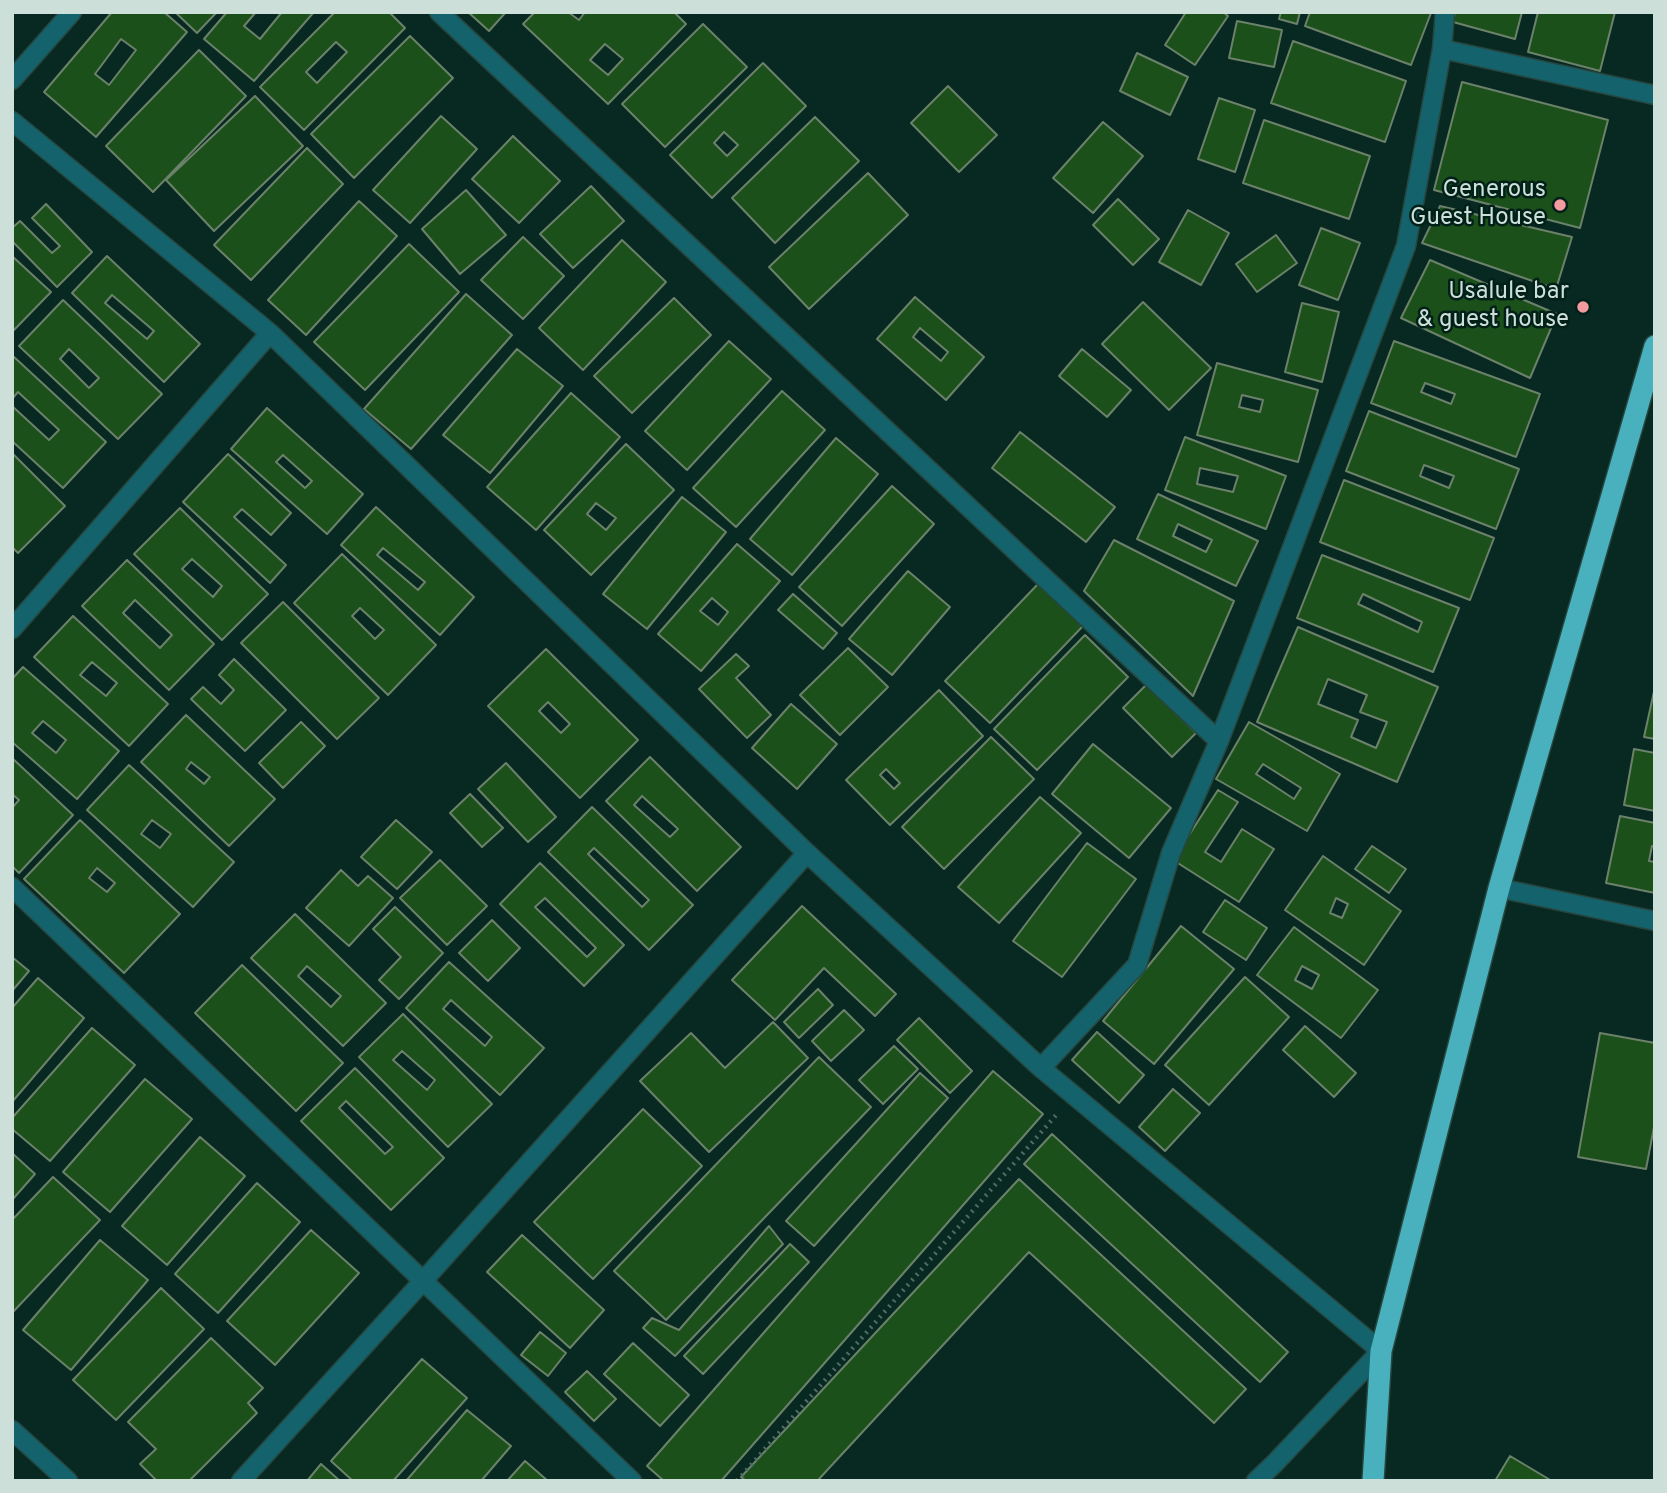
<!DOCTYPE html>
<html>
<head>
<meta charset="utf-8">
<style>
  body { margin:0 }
  #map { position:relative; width:1667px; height:1493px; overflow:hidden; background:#072922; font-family:Overpass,sans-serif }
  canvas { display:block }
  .frame { position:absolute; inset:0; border:14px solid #cddfd9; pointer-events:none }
</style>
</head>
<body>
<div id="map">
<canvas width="1667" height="1493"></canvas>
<div class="frame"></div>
</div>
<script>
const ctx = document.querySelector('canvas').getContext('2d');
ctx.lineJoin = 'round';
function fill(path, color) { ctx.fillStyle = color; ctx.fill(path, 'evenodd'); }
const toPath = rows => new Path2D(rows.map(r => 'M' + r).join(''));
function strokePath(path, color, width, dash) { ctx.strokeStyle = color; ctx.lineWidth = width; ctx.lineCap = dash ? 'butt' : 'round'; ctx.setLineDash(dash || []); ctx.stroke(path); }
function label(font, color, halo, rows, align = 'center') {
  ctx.font = font + ' Overpass,sans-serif'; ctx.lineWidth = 5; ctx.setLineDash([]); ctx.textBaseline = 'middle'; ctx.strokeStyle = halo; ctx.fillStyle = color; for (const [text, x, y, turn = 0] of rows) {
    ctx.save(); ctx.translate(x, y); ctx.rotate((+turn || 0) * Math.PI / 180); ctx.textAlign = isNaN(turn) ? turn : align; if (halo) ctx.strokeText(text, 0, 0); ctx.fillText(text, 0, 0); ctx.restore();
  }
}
const building = toPath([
  [112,12,164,12,187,32,96,137,44,92,112,12],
  [121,39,136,50,109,85,95,74,121,39],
  [175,12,217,12,197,33,175,12],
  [227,12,256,12,244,26,260,39,282,12,314,12,254,81,204,39,227,12],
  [335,12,389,12,405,28,304,130,260,87,335,12],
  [336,42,347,52,317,83,306,72,336,42],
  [468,12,506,12,489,31,468,12],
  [535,12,568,12,579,20,585,12,674,12,686,24,608,104,523,24,535,12],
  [605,44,623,59,608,75,590,60,605,44],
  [1186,12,1223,12,1228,16,1195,65,1165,45,1186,12],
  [1281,12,1300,12,1297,24,1279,19,1281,12],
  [1310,12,1430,12,1431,13,1411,65,1305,26,1310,12],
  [1455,12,1522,12,1515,39,1453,22,1455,12],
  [1538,12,1615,12,1600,71,1528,52,1538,12],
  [1237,21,1282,30,1274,67,1229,58,1237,21],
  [703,24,747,67,665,147,622,104,703,24],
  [410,36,453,78,354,178,311,134,410,36],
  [1293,41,1406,81,1385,142,1271,103,1293,41],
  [199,50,246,96,153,192,106,146,199,50],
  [1137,53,1188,77,1170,115,1120,91,1137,53],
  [763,63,806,106,712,198,670,155,763,63],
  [724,132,738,145,727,156,714,143,724,132],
  [1462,82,1608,120,1580,228,1434,190,1462,82],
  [948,86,997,135,959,172,911,123,948,86],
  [255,96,303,146,214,231,166,180,255,96],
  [1219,98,1255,110,1235,172,1198,159,1219,98],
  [441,116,477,149,410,223,373,190,441,116],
  [815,117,859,161,775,243,732,198,815,117],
  [1264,120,1370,156,1349,219,1243,183,1264,120],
  [1103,122,1143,156,1093,213,1053,178,1103,122],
  [513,136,560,181,519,223,472,179,513,136],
  [307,148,343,184,251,280,214,245,307,148],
  [868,173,908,215,809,309,769,267,868,173],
  [591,186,624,221,573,268,540,234,591,186],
  [466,190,506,235,460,274,422,229,466,190],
  [1118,199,1159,239,1133,265,1093,225,1118,199],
  [359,201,397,236,306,335,268,300,359,201],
  [46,204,92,252,57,287,12,241,12,228,20,221,52,253,60,246,32,218,46,204],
  [1440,206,1572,237,1556,289,1422,243,1440,206],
  [1188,210,1229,233,1201,285,1159,262,1188,210],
  [1321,228,1360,243,1338,300,1299,285,1321,228],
  [1276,235,1297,263,1257,292,1236,264,1276,235],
  [523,237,564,276,523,319,481,280,523,237],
  [622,240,666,282,583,370,539,328,622,240],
  [409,244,459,292,365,390,314,342,409,244],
  [12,256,51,292,12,332,12,256],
  [107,256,200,344,164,382,72,293,107,256],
  [112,295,154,331,147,339,105,303,112,295],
  [1430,260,1557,314,1530,378,1401,318,1430,260],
  [466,294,512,335,411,449,364,409,466,294],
  [915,297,984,357,946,400,877,339,915,297],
  [920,328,948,352,941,361,913,337,920,328],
  [674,298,711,335,632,413,594,376,674,298],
  [63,300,162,394,118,439,19,346,63,300],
  [69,349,99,378,89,388,60,359,69,349],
  [1143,302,1211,368,1169,410,1102,344,1143,302],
  [1302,303,1339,312,1322,382,1285,372,1302,303],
  [729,341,771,379,687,470,645,431,729,341],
  [1394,341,1540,394,1516,457,1371,403,1394,341],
  [1425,383,1455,394,1451,404,1421,392,1425,383],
  [517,349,563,386,490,473,443,435,517,349],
  [1082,349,1131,390,1107,417,1059,376,1082,349],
  [14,357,106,442,63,488,12,441,12,406,49,440,59,430,18,392,12,399,12,358,14,357],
  [1217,363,1318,390,1298,462,1197,435,1217,363],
  [1242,395,1263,400,1260,412,1239,407,1242,395],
  [782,391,825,430,736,527,693,488,782,391],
  [571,393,620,437,536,530,487,487,571,393],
  [267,408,363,494,327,534,231,449,267,408],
  [283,455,312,481,305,488,276,462,283,455],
  [1369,411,1519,469,1496,529,1346,471,1369,411],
  [1424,465,1454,476,1449,488,1420,476,1424,465],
  [1020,432,1115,507,1086,542,992,468,1020,432],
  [1185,437,1286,476,1266,529,1165,490,1185,437],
  [1200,468,1238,476,1233,492,1197,484,1200,468],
  [836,438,878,474,792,575,750,539,836,438],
  [626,444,674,490,591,575,544,530,626,444],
  [596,503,616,518,606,530,587,514,596,503],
  [12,453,65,506,18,553,12,547,12,453],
  [228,454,291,513,271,535,242,509,234,517,286,565,270,583,183,502,228,454],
  [1344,480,1494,538,1470,600,1320,542,1344,480],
  [892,486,934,524,842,626,799,587,892,486],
  [1158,494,1258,541,1236,586,1137,539,1158,494],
  [1178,524,1212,540,1206,552,1173,536,1178,524],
  [682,497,726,532,647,629,603,594,682,497],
  [376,507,474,597,440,635,341,545,376,507],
  [383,548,425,582,418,590,377,555,383,548],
  [180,508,268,594,222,640,134,554,180,508],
  [192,559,222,586,213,597,182,569,192,559],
  [1114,540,1234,601,1193,696,1084,591,1114,540],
  [737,544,780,581,701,671,658,634,737,544],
  [712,598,728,612,718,625,700,611,712,598],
  [342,554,436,645,388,695,294,603,342,554],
  [360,608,384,630,375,639,352,616,360,608],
  [1322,555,1459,608,1433,672,1297,618,1322,555],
  [1363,594,1422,622,1418,632,1358,604,1363,594],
  [127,560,214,644,169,690,82,606,127,560],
  [135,600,172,635,160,648,123,613,135,600],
  [908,571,950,607,892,675,849,639,908,571],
  [1038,584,1083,626,990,723,945,681,1038,584],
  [793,594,837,633,823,649,778,610,793,594],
  [283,602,379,698,337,739,241,643,283,602],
  [73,616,168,704,129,746,34,657,73,616],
  [92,662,117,683,106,696,80,675,92,662],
  [1298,627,1438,687,1397,782,1257,722,1298,627],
  [1328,679,1367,695,1360,712,1387,722,1376,748,1351,737,1358,720,1318,704,1328,679],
  [1085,635,1128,677,1037,770,994,729,1085,635],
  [848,648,888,687,840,735,800,695,848,648],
  [546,649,638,740,580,798,488,706,546,649],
  [548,702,570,724,561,733,539,711,548,702],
  [736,654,749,666,736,678,771,715,747,738,699,689,736,654],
  [234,659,286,710,245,751,191,699,203,687,221,704,234,690,219,675,234,659],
  [23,667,119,751,77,799,12,742,12,679,23,667],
  [43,721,66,740,56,753,32,733,43,721],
  [1147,684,1196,733,1172,757,1123,708,1147,684],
  [1655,687,1655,739,1644,737,1655,687],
  [939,690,983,736,890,825,846,780,939,690],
  [886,769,900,783,894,789,880,775,886,769],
  [791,704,837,744,797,789,752,748,791,704],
  [186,715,275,799,229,846,141,762,186,715],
  [191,762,210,777,204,784,186,769,191,762],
  [301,722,325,746,283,788,259,763,301,722],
  [1249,722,1340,774,1307,831,1216,779,1249,722],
  [1263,764,1301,788,1294,799,1256,774,1263,764],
  [991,737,1034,779,944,869,902,827,991,737],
  [1093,744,1171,808,1129,858,1052,794,1093,744],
  [1634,749,1655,753,1655,811,1624,805,1634,749],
  [650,757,741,847,697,891,606,801,650,757],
  [642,796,678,829,670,837,634,805,642,796],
  [12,758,73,815,19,873,12,866,12,808,19,800,12,794,12,758],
  [506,763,556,817,528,842,478,789,506,763],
  [129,765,234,862,193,907,87,810,129,765],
  [152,820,171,834,160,848,141,834,152,820],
  [1218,790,1238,802,1205,852,1221,862,1242,829,1274,849,1239,902,1173,860,1218,790],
  [470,794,503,828,482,847,450,813,470,794],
  [1040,797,1081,833,999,923,958,887,1040,797],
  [592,807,693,905,649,950,548,852,592,807],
  [594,848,649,900,642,907,588,854,594,848],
  [1620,816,1655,823,1655,847,1652,846,1649,861,1655,862,1655,893,1606,883,1620,816],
  [80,820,180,914,124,973,24,879,80,820],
  [97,868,115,883,107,892,89,878,97,868],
  [396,820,432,852,397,889,361,857,396,820],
  [1087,843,1136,879,1062,977,1013,941,1087,843],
  [1372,846,1406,869,1389,893,1355,869,1372,846],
  [1323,856,1401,911,1364,965,1285,910,1323,856],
  [1336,898,1348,904,1342,918,1330,913,1336,898],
  [440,860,487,906,447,945,400,898,440,860],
  [540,863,624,945,584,986,500,904,540,863],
  [545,898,596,948,587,957,535,907,545,898],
  [341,870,358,886,368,876,393,898,349,946,306,908,341,870],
  [1225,900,1267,928,1246,960,1203,932,1225,900],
  [802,906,896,994,875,1016,824,968,775,1020,732,980,802,906],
  [395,907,443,953,399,999,379,980,401,957,373,929,395,907],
  [295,914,386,1003,343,1046,251,958,295,914],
  [307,966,341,996,331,1007,298,976,307,966],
  [492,920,520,948,488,981,459,953,492,920],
  [1181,926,1234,969,1154,1064,1103,1021,1181,926],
  [1294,927,1378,990,1341,1038,1257,975,1294,927],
  [1302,966,1319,975,1312,989,1295,980,1302,966],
  [12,957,29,971,12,991,12,957],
  [449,962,544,1048,500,1095,406,1008,449,962],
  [451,1000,492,1037,485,1046,443,1009,451,1000],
  [242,965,343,1063,296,1111,195,1013,242,965],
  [1245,977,1289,1017,1209,1105,1165,1065,1245,977],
  [38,978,84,1018,12,1102,12,1008,38,978],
  [818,989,833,1005,799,1038,784,1022,818,989],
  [844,1010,864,1030,831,1061,812,1041,844,1010],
  [403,1014,492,1104,448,1147,359,1057,403,1014],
  [402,1051,435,1080,427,1090,393,1060,402,1051],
  [919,1018,972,1071,950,1093,897,1040,919,1018],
  [773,1022,808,1058,709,1152,640,1081,691,1033,725,1068,773,1022],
  [1305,1026,1356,1073,1334,1097,1283,1050,1305,1026],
  [92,1028,135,1065,50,1161,12,1129,12,1118,92,1028],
  [1097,1032,1144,1075,1119,1103,1072,1060,1097,1032],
  [1600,1033,1655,1043,1655,1122,1646,1169,1578,1157,1600,1033],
  [894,1046,918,1069,883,1104,859,1080,894,1046],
  [819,1057,871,1107,666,1320,614,1271,819,1057],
  [355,1068,444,1158,391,1210,301,1121,355,1068],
  [346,1101,393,1147,385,1154,339,1108,346,1101],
  [993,1071,1043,1114,721,1481,664,1481,647,1466,993,1071],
  [920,1073,948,1098,814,1246,786,1221,920,1073],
  [145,1079,192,1119,110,1212,63,1172,145,1079],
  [1173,1089,1200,1113,1165,1151,1139,1127,1173,1089],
  [643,1109,702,1166,593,1279,534,1222,643,1109],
  [1052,1134,1288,1352,1260,1382,1024,1164,1052,1134],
  [200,1137,245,1176,167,1265,122,1226,200,1137],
  [12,1153,35,1174,12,1200,12,1153],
  [53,1177,100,1220,12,1313,12,1220,53,1177],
  [1019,1179,1246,1389,1214,1423,1029,1252,819,1479,821,1481,746,1481,741,1477,1019,1179],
  [257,1183,300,1222,218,1313,175,1274,257,1183],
  [769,1226,783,1244,675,1356,643,1328,652,1318,679,1330,769,1226],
  [311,1230,359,1273,275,1365,227,1321,311,1230],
  [522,1235,604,1310,570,1348,487,1272,522,1235],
  [100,1240,148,1280,71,1370,23,1330,100,1240],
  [790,1244,809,1262,703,1374,684,1356,790,1244],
  [161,1288,204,1329,116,1420,73,1380,161,1288],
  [540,1332,566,1353,548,1376,521,1355,540,1332],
  [211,1338,263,1388,248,1403,257,1413,189,1481,157,1481,140,1464,156,1449,128,1422,211,1338],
  [633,1343,689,1395,660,1426,604,1374,633,1343],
  [422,1359,467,1398,393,1481,353,1481,331,1461,422,1359],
  [587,1371,616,1399,594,1421,565,1392,587,1371],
  [467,1410,511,1446,481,1481,406,1481,467,1410],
  [1510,1456,1552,1481,1495,1481,1510,1456],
  [525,1461,548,1481,507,1481,525,1461],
  [321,1464,340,1481,307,1481,321,1464]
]);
fill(building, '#1b501b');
strokePath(building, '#6c816a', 2);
const street = toPath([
  [439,12,1219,741],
  [1442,49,1655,95],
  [12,80,72,12],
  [12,121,270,333,807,853,1041,1068,1381,1351,1274,1464,1256,1481],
  [12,629,270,333],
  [12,887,632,1481],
  [1499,888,1655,921],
  [1041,1068,1137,965,1171,853,1219,741,1406,246,1442,49,1445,12],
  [12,1430,68,1481],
  [241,1481,423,1281,807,853]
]);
const highway = toPath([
  [1373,1481,1381,1351,1499,888,1655,346]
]);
strokePath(street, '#27463f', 21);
strokePath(highway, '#27463f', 24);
strokePath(toPath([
  [737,1481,1057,1114]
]), '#4e6b64', 4.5, [2, 5]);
strokePath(street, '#14626c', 18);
strokePath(highway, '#49b1be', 21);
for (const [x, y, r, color] of [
  [1560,205,7,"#f49b9f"],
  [1583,307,7,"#f49b9f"]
]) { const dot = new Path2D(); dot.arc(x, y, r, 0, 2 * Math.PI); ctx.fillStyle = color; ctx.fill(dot); strokePath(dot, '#002018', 2.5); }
label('24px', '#cddfd9', '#002018', [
  ["Generous",1546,191],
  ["Guest House",1546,219],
  ["Usalule bar",1569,293],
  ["& guest house",1569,321]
], 'right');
</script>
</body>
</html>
